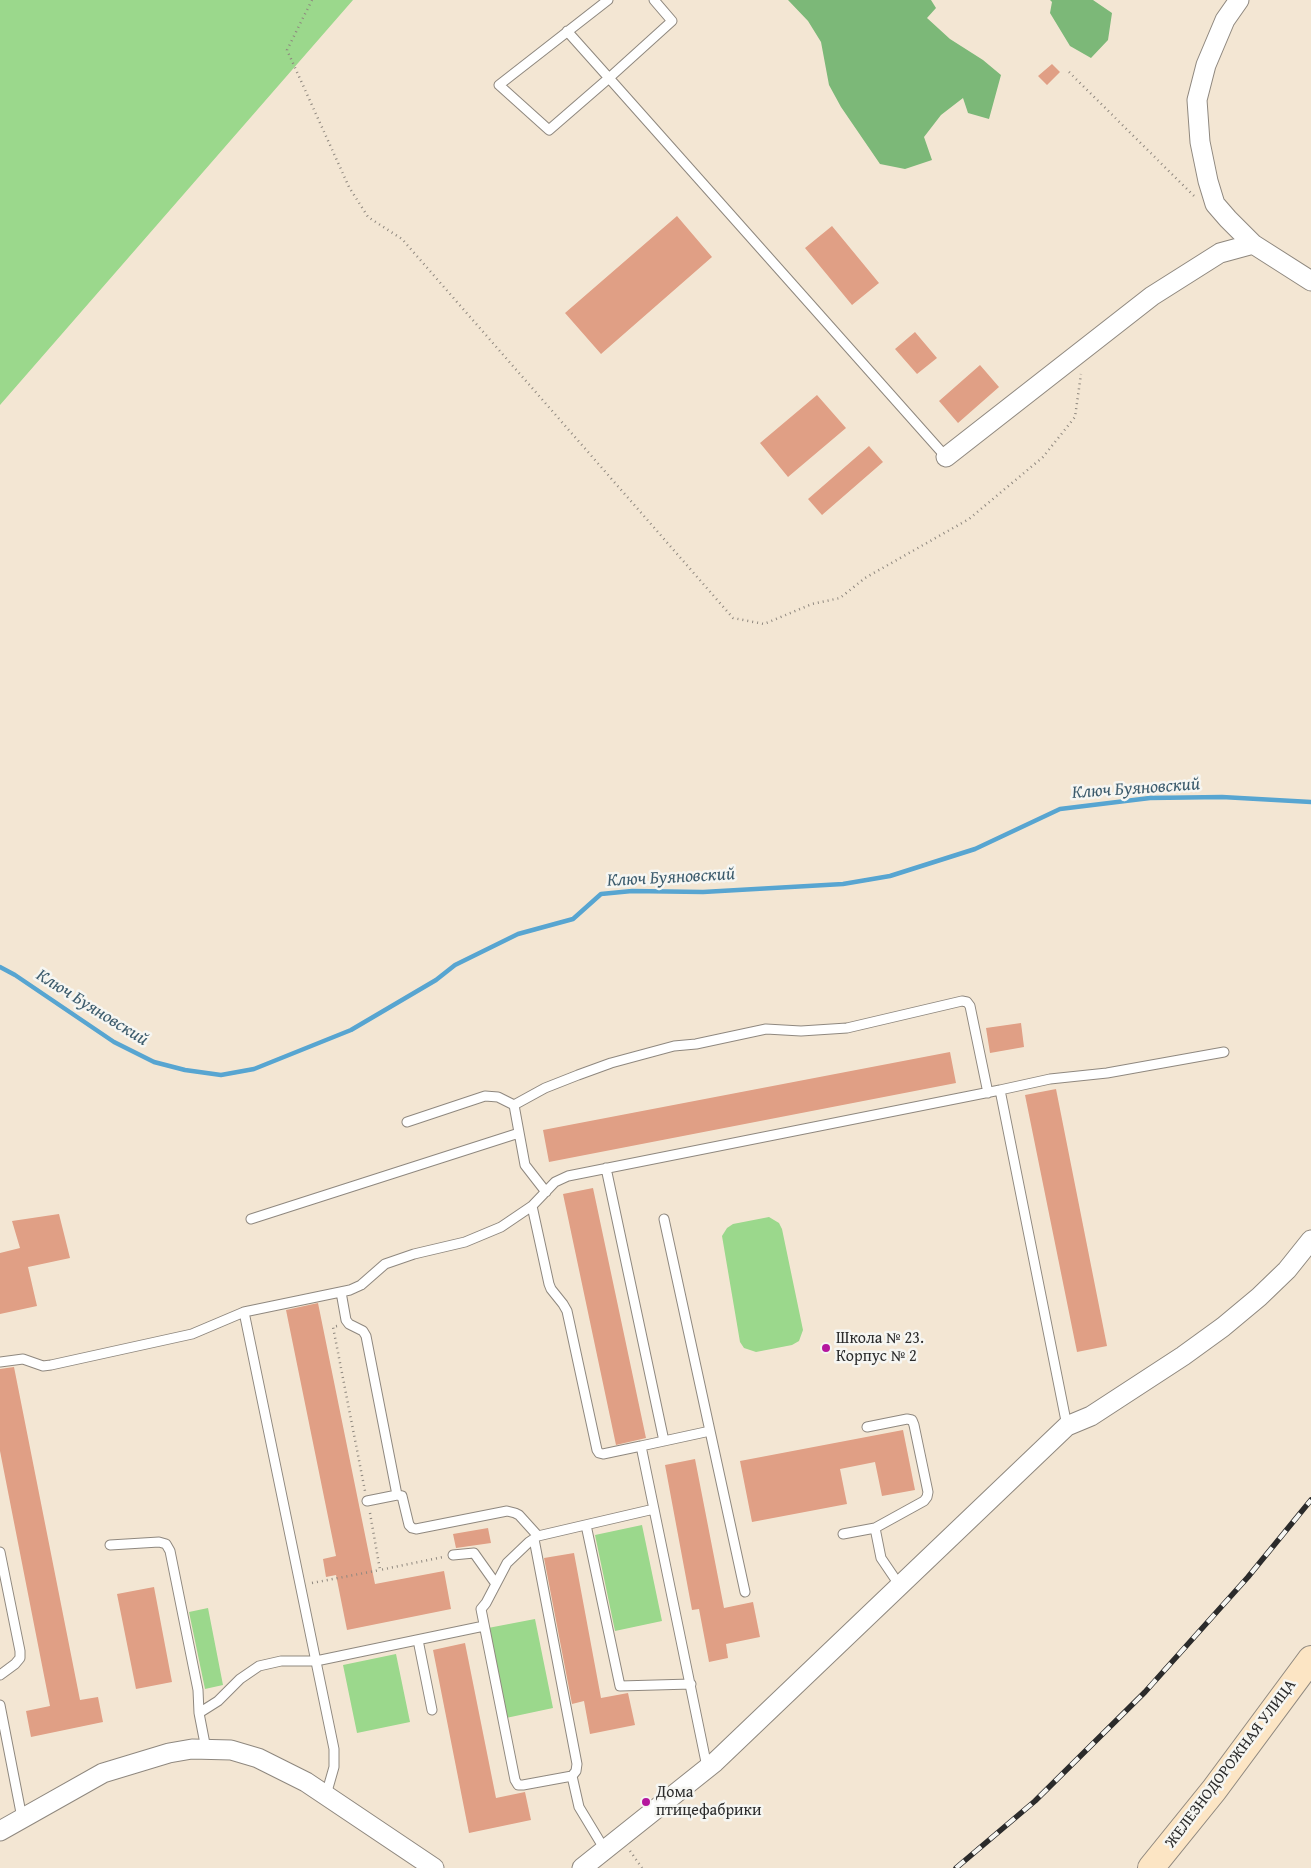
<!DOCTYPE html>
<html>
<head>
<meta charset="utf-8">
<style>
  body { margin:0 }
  canvas { display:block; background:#f3e6d3 }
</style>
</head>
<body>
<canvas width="1311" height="1868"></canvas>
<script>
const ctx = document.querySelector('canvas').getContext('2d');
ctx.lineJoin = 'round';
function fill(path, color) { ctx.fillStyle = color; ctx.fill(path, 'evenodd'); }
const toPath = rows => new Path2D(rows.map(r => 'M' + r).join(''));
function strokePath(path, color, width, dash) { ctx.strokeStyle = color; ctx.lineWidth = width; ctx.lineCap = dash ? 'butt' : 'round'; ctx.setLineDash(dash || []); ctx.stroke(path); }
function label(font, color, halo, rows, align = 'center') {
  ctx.font = font + ' "Gentium Book Plus",serif'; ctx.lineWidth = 5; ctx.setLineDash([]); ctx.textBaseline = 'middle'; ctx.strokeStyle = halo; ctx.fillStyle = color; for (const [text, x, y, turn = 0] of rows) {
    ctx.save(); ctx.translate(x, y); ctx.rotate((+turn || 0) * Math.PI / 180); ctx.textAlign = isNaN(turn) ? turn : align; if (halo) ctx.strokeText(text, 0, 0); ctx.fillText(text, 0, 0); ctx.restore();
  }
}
fill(toPath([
  [0,0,353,0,0,405],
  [769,1217,779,1223,782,1229,803,1330,799,1341,792,1345,756,1352,744,1348,740,1342,722,1236,727,1228,733,1224],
  [642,1525,662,1621,615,1631,595,1535],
  [208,1608,223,1685,205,1689,189,1612],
  [535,1619,553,1708,506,1718,488,1628],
  [396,1654,410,1722,357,1733,343,1665]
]), '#9bd88c');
fill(toPath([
  [788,0,931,0,936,8,927,18,950,39,983,60,1001,75,989,119,968,113,963,98,941,115,924,137,932,160,905,169,880,164,841,107,829,85,821,42,808,21],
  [1050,0,1093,0,1112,13,1108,40,1091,58,1070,46,1050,13,1052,2]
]), '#7cb878');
strokePath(toPath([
  [0,967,15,975,114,1042,154,1062,185,1070,221,1075,254,1069,351,1030,436,980,455,965,518,934,573,919,601,894,632,891,703,892,843,884,890,876,975,849,1060,809,1150,798,1222,797,1311,802]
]), '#57a5d1', 4.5);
fill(toPath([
  [1052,64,1060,72,1047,85,1038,76],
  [677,216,712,257,601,354,565,313],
  [832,226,879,283,852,305,805,248],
  [915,332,937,358,917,374,895,349],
  [980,365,999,387,958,423,939,401],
  [817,395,846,428,788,477,760,443],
  [869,446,883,462,822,515,808,499],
  [1021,1023,1024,1047,990,1053,986,1028],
  [950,1052,956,1083,549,1162,543,1130],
  [1056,1089,1107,1346,1077,1352,1025,1095],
  [593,1188,646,1438,616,1445,563,1194],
  [59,1214,70,1258,28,1267,37,1306,0,1314,0,1253,20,1248,12,1221],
  [318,1303,375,1584,444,1571,451,1609,347,1630,336,1575,326,1577,323,1559,336,1556,286,1310],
  [14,1367,80,1700,98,1697,103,1722,31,1737,26,1711,50,1706,0,1451,0,1369],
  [903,1430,915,1490,882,1496,875,1462,840,1469,847,1504,752,1522,740,1461],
  [695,1459,724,1608,753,1602,760,1637,726,1644,728,1658,709,1662,699,1609,692,1610,665,1465],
  [488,1528,491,1543,456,1548,453,1534],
  [574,1553,601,1698,628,1693,635,1725,590,1734,584,1701,572,1704,544,1558],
  [154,1587,172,1682,136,1689,117,1594],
  [465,1643,496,1798,525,1792,531,1820,469,1833,433,1650]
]), '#e09f85');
const service = toPath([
  [608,0,499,85,549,130,609,78,946,457],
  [567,31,609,78,672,21,654,0],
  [1000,1090,1050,1079,1107,1073,1224,1052],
  [407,1122,485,1096,498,1097,514,1105],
  [606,1168,664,1441,641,1446,707,1767],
  [546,1192,525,1165,514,1105,545,1088,578,1075,611,1063,674,1046,696,1044,766,1029,801,1031,847,1028,962,1001,967,1002,970,1006,988,1093],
  [532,1206,549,1284,551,1289,563,1304,567,1311,597,1450,599,1453,603,1454,641,1446],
  [251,1219,519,1133],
  [341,1292,346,1320,349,1324,363,1331,366,1336,397,1495],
  [244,1312,334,1749,334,1767,326,1795],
  [0,1362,23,1359,43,1366,51,1365,192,1334,244,1312,350,1290,361,1285,385,1264,414,1254,465,1242,501,1227,532,1206,555,1182,568,1176,1000,1090,1067,1426],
  [867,1427,907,1419,912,1420,914,1425,928,1492,927,1497,924,1501,875,1528,881,1558,900,1586],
  [710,1431,745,1592],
  [664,1441,710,1431,664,1219],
  [367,1501,397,1495,402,1496,409,1525,412,1528,416,1529,507,1511,515,1513,519,1515,538,1536],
  [586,1525,620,1686,691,1684],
  [843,1534,875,1528],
  [534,1539,577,1764,576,1771,572,1776],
  [110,1545,159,1542,166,1544,170,1551,198,1690,199,1713,206,1749],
  [0,1552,20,1651,20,1658,15,1664,0,1675],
  [453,1555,474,1553,496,1584],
  [418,1640,432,1710],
  [0,1705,22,1818],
  [199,1713,218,1701,240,1679,259,1666,281,1661,316,1661,484,1626],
  [605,1850,579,1807,572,1776,523,1785,518,1785,515,1780,481,1609,486,1603,507,1563,529,1542,538,1536,654,1509]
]);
const minor = toPath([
  [1239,0,1225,20,1206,65,1197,100,1200,142,1208,181,1215,204,1228,219,1253,244,1311,281],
  [946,457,1152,296,1220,253,1253,244],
  [0,1831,103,1773,169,1753,192,1749,231,1750,258,1758,306,1782,434,1868],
  [582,1868,715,1762,1067,1426,1091,1416,1183,1356,1223,1327,1259,1297,1287,1270,1311,1240]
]);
const secondary = toPath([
  [1151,1868,1214,1790,1311,1659]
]);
strokePath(service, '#8f887f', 11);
strokePath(minor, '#8f887f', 21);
strokePath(secondary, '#8f887f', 28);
strokePath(toPath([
  [312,0,287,50,349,187,368,217,402,239,733,618,764,624,812,604,840,598,865,578,969,519,1043,457,1075,417,1081,374],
  [1069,72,1194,196],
  [337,1326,333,1327,365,1491],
  [370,1513,380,1570,443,1557],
  [312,1583,380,1570],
  [630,1851,642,1868]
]), '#8f887f', 2.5, [1, 4]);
strokePath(service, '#fff', 9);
strokePath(minor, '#fff', 19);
strokePath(secondary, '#fce5c4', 26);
const rail = toPath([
  [956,1868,1035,1801,1145,1692,1248,1577,1311,1500]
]);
strokePath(rail, '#2b2b2b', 5.5);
strokePath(rail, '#f6f6f2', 4, [11]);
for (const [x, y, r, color] of [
  [826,1348,5,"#b5179e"],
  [646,1802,5,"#b5179e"]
]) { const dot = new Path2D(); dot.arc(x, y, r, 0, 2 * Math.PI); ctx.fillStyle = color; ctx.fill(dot); strokePath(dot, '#f6f6f2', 2); }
label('16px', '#2b2b2b', '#f6f6f2', [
  ["Школа № 23.",836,1339],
  ["Корпус № 2",836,1357],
  ["Дома",656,1793],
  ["птицефабрики",656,1811]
], 'left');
label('16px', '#2b2b2b', '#f6f6f2', [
  ["ЖЕЛЕЗНОДОРОЖНАЯ УЛИЦА",1231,1764,-53]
]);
label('italic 18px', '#3d5c6d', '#f6f6f2', [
  ["Ключ Буяновский",1136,789,-4],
  ["Ключ Буяновский",671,878,-3],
  ["Ключ Буяновский",92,1008,32]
]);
</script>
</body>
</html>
